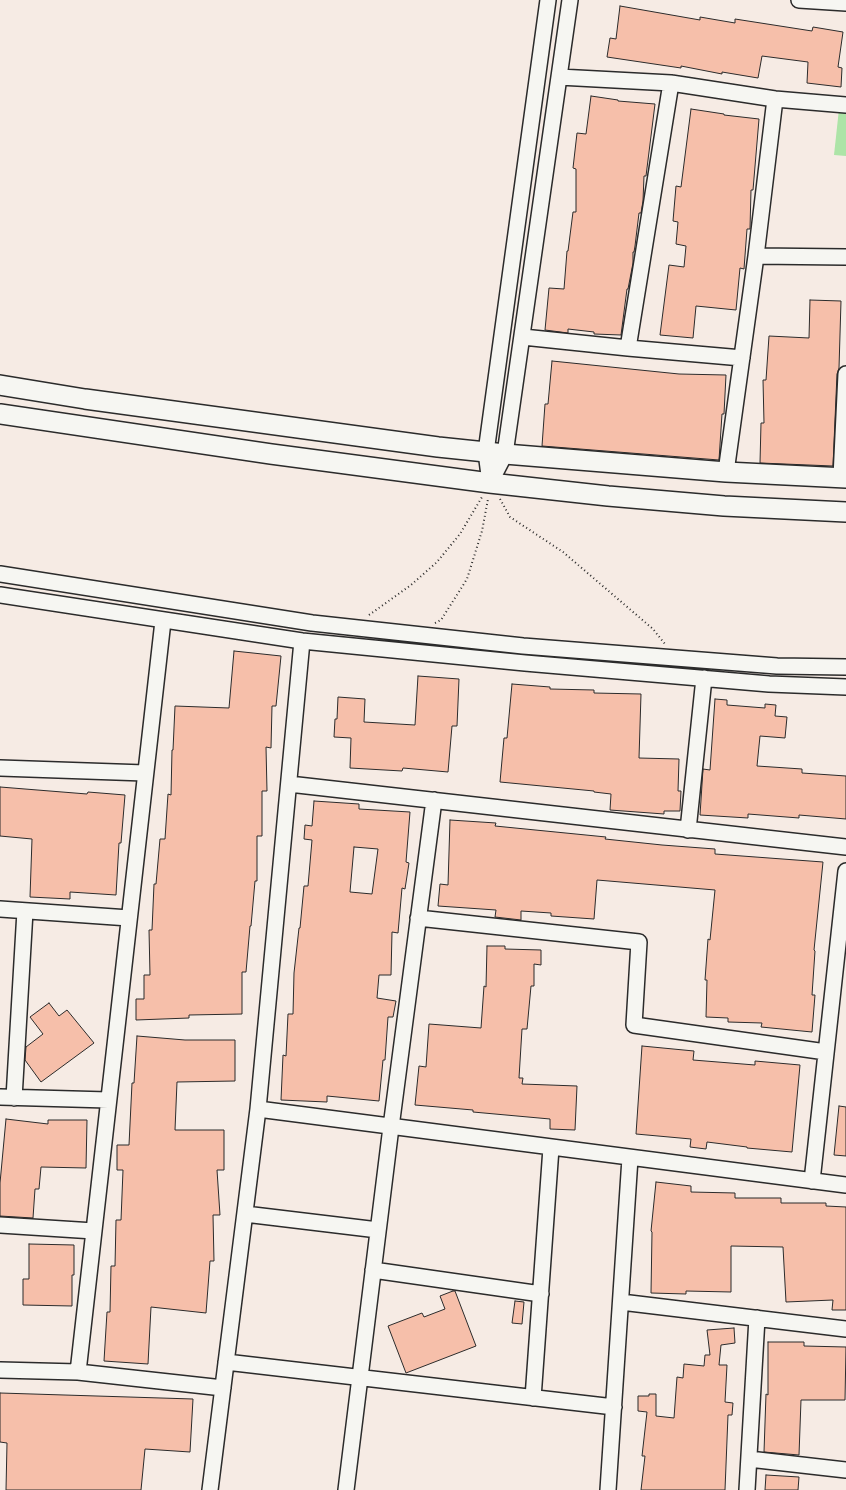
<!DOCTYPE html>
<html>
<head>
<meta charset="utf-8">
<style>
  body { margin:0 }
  canvas { display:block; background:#f6ebe4 }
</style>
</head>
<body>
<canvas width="846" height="1490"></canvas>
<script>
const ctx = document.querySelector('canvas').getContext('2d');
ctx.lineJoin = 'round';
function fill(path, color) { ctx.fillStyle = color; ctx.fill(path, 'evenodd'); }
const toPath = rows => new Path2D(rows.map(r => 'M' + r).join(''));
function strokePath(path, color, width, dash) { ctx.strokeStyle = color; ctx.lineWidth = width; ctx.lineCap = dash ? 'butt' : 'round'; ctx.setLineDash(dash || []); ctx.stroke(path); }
fill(toPath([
  [839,109,846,110,846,156,834,155]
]), '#ade4a7');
const building = toPath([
  [620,6,700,20,700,17,735,23,735,19,812,31,813,27,843,32,838,67,842,68,841,87,807,83,808,62,762,56,758,78,722,72,722,74,681,66,681,68,607,57,610,38,616,39,620,6],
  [591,96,618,100,618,101,655,104,646,176,644,176,643,201,641,213,639,213,635,246,634,252,633,252,633,263,628,289,627,289,621,335,594,334,594,332,568,329,568,333,545,330,549,288,564,289,567,251,568,251,573,212,576,212,576,169,573,168,577,133,586,134,591,96],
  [691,109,724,114,724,115,759,119,753,190,751,190,750,229,747,229,744,269,740,268,736,310,696,306,693,338,660,335,669,265,684,267,686,246,676,244,678,222,673,221,676,186,681,187,691,109],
  [810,300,841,301,839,368,837,374,833,466,760,463,761,423,764,423,763,380,766,380,769,336,809,338,810,300],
  [552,361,679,374,726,375,724,414,722,414,719,460,542,446,545,404,548,404,552,361],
  [234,651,281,656,276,706,272,706,271,748,266,747,267,791,262,791,262,836,257,836,257,881,255,881,251,926,250,926,246,972,242,972,242,1014,189,1015,189,1018,136,1020,136,999,144,999,144,975,150,975,149,930,152,930,154,884,156,884,160,839,165,839,168,794,171,795,172,750,173,750,175,706,229,708,234,651],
  [418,676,459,679,457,726,452,726,448,772,403,768,402,771,350,768,351,738,334,737,335,719,337,719,338,697,365,699,364,722,415,725,418,676],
  [512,684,550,687,550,689,594,690,594,693,641,694,639,758,679,759,678,791,681,791,680,811,664,811,664,814,610,810,611,794,594,792,594,791,500,782,504,738,507,738,512,684],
  [715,699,727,700,727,705,765,708,765,704,776,705,775,716,787,717,785,738,760,736,757,766,802,769,802,773,846,776,846,819,799,815,799,818,748,814,748,818,700,815,703,769,710,770,715,699],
  [0,787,87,794,88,792,125,795,121,843,119,843,116,895,70,892,70,899,30,897,32,839,0,836,0,787],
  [314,801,359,804,359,809,410,812,406,862,409,863,405,889,402,888,398,933,392,932,391,975,379,975,377,998,396,1001,393,1017,388,1017,385,1060,383,1060,379,1101,327,1096,327,1102,281,1100,283,1055,286,1056,288,1014,293,1014,294,973,299,928,300,928,304,886,308,886,312,840,304,839,305,825,312,826,314,801],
  [354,847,378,849,372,894,350,892,354,847],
  [450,820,496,823,495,826,606,837,605,839,662,845,715,849,715,854,823,862,814,950,815,951,812,995,815,995,812,1032,761,1027,762,1023,728,1022,728,1018,706,1017,707,980,705,980,708,939,710,940,715,890,597,880,594,919,551,916,551,913,521,911,521,920,495,917,496,910,438,906,440,884,448,885,450,820],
  [487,946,505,946,505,949,541,950,541,965,534,964,534,986,531,986,527,1029,522,1029,519,1078,523,1078,522,1084,577,1086,575,1130,550,1129,550,1119,473,1112,473,1110,415,1105,419,1066,426,1067,429,1024,481,1028,484,986,486,987,487,946],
  [49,1003,59,1016,67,1010,94,1043,41,1082,25,1060,26,1047,43,1034,30,1017,49,1003],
  [137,1036,185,1040,235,1040,235,1081,177,1082,175,1130,224,1130,224,1170,217,1170,220,1215,213,1215,214,1261,210,1261,206,1313,151,1307,148,1364,104,1361,107,1312,110,1312,111,1266,115,1266,116,1220,121,1220,123,1170,117,1170,117,1145,129,1145,132,1083,134,1083,137,1036],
  [642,1046,694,1051,693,1060,755,1065,755,1061,800,1065,792,1152,747,1148,747,1147,707,1142,706,1149,690,1147,691,1139,636,1134,642,1046],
  [839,1106,846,1107,846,1156,834,1155,839,1106],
  [6,1119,48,1124,48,1120,87,1120,86,1168,41,1167,39,1189,35,1189,33,1218,0,1216,0,1183,6,1119],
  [656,1182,691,1186,691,1192,735,1193,735,1198,781,1198,781,1203,826,1203,826,1206,846,1207,846,1310,832,1310,833,1300,786,1302,783,1247,731,1246,731,1292,686,1291,686,1294,651,1293,652,1232,651,1231,656,1182],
  [29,1244,74,1245,74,1275,72,1275,72,1306,23,1305,23,1279,29,1279,29,1244],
  [453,1291,455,1291,476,1346,406,1373,388,1326,422,1313,424,1317,445,1309,440,1296,453,1291],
  [515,1301,524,1302,522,1324,512,1323,515,1301],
  [734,1328,735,1343,721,1345,719,1365,727,1365,725,1402,733,1403,732,1415,728,1415,725,1490,641,1490,645,1456,642,1456,647,1412,638,1411,638,1396,649,1396,649,1394,656,1394,656,1416,674,1418,677,1377,683,1378,684,1364,704,1366,705,1355,710,1355,707,1330,734,1328],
  [768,1342,804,1342,804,1346,846,1347,845,1400,801,1400,799,1455,764,1452,766,1394,768,1395,768,1342],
  [0,1393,193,1399,190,1452,145,1449,141,1490,6,1490,7,1443,0,1442,0,1393],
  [766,1475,799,1477,798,1490,765,1490,766,1475]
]);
fill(building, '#f6bfaa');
strokePath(building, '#2b2b2b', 1);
const minor = toPath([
  [799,0,846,3],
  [559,77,671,83,775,99,846,105],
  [756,256,775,99],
  [523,337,628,348,742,358],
  [628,348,671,83],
  [726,472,756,256,846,257],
  [841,477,846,374],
  [490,483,505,454,570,0],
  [490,483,486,452,548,0],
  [0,574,312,623,523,646,777,666,846,667],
  [0,595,302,641,525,663,769,684,846,687],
  [0,768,145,773],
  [289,784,846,847],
  [688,830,704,678],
  [0,909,129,918],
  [418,918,639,942,634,1025,826,1052],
  [0,1097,108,1100],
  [14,1098,25,911],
  [258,1109,846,1185],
  [812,1181,846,871],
  [245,1214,378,1230],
  [0,1225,94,1231],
  [373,1270,541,1294],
  [621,1302,846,1329],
  [226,1362,614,1407],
  [0,1370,78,1372,223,1388],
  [78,1372,163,621],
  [533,1398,551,1148],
  [749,1459,846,1470],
  [210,1490,258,1109,302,641],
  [346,1490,391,1127,434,800],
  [608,1490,630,1158],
  [747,1490,757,1318]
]);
const major = toPath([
  [0,385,85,399,438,447,505,454,726,472,846,478],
  [0,414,271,454,490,483,608,496,724,506,846,512]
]);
strokePath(minor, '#2b2b2b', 18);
strokePath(major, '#2b2b2b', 22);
strokePath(toPath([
  [500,499,510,517,563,552,653,629,665,644],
  [369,615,411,585,437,562,460,534,482,497],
  [435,623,441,620,467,579,482,531,488,499]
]), '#2b2b2b', 2, [1, 3]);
strokePath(minor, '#f6f6f2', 15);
strokePath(major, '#f6f6f2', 19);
</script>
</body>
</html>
